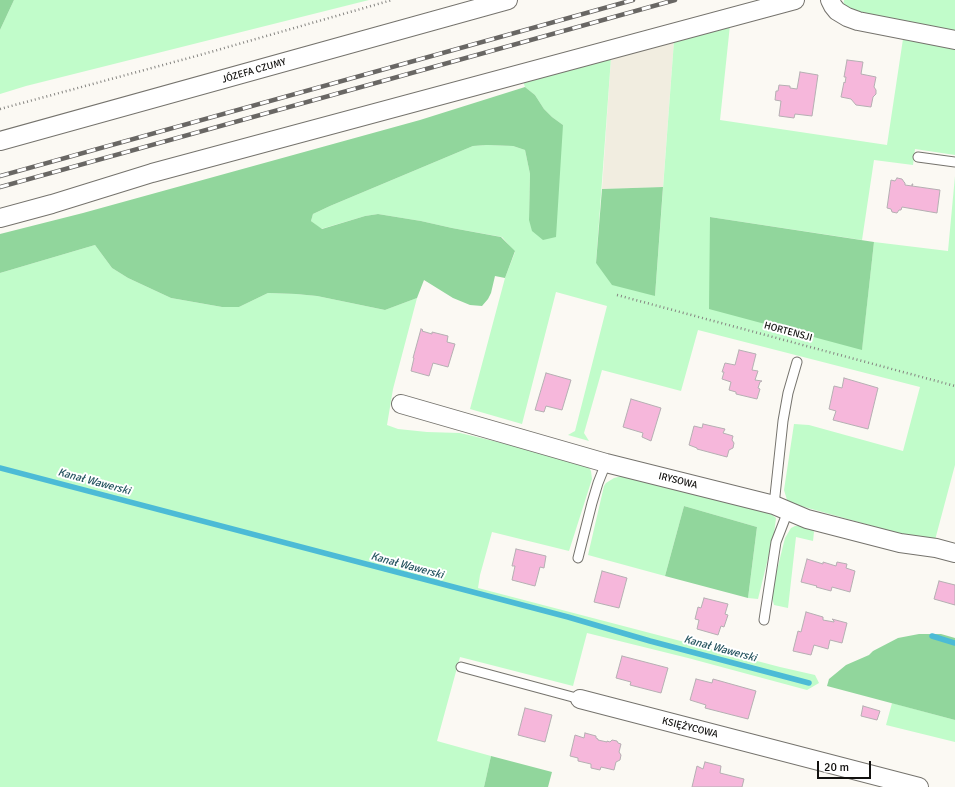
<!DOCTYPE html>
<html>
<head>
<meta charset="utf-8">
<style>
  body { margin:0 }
  #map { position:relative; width:955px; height:787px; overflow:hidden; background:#fbf9f3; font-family:Signika,sans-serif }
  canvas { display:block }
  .scale { position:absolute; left:817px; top:761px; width:54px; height:18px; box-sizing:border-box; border:2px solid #12110f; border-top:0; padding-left:5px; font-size:12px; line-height:14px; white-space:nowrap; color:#12110f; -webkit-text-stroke:3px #fff; paint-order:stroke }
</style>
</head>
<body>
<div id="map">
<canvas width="955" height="787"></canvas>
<div class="scale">20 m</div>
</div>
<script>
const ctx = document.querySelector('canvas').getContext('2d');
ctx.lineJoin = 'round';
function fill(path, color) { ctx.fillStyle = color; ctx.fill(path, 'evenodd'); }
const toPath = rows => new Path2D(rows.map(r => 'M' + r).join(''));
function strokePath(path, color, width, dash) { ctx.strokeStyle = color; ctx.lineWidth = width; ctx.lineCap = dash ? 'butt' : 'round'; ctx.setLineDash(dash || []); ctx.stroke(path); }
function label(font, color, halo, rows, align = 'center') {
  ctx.font = font + ' Signika,sans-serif'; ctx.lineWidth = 4; ctx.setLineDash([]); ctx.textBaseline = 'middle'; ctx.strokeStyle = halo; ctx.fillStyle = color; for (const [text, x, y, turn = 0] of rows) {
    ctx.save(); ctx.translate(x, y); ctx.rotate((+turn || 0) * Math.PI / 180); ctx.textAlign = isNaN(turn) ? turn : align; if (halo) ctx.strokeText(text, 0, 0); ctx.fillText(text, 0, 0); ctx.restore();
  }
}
fill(toPath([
  [674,41,663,187,602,189,611,58]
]), '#f1ede0');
fill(toPath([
  [14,0,369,0,26,86,0,94,0,30],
  [844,0,955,0,955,34,843,9],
  [730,25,720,120,887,145,903,39,955,49,955,155,915,149,913,165,874,160,862,240,710,217,862,349,874,242,948,251,955,176,955,465,935,540,912,537,790,503,787,500,784,490,794,424,809,425,903,451,920,387,698,330,681,391,602,370,584,433,589,441,568,435,575,431,607,306,556,292,522,424,470,409,505,278,515,252,502,237,452,228,421,221,378,214,365,216,321,229,311,221,313,214,330,206,473,146,487,145,513,146,525,150,530,174,529,220,563,125,552,117,544,109,535,95,525,87,522,78,611,58,596,263,655,296,674,41],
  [95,245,112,268,128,278,171,298,222,307,239,307,268,293,296,294,317,296,385,310,417,298,393,389,387,425,398,429,427,432,460,433,582,462,588,466,591,471,592,479,569,551,492,532,480,575,478,588,780,667,815,675,819,683,807,690,688,658,587,633,573,686,460,657,437,741,491,756,484,787,0,787,0,273],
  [622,476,766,510,776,518,774,534,758,599,748,598,757,527,684,506,665,576,588,555,604,486,606,483,614,478],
  [795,526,801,526,812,528,814,532,813,541,796,537,788,608,774,605,771,594,785,538,791,528],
  [892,703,955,720,955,742,886,725]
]), '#c1fcca');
fill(toPath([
  [0,0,14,0,0,30],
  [525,87,535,95,544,109,552,117,563,125,556,237,543,240,532,231,529,220,530,174,525,150,513,146,487,145,473,146,330,206,313,214,311,221,322,229,365,216,378,214,421,221,452,228,501,237,515,251,505,278,495,276,491,293,488,299,482,306,470,305,453,298,424,280,417,298,385,310,317,296,296,294,268,293,239,307,222,307,171,298,128,278,112,268,95,245,0,273,0,234,83,213,420,120],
  [663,187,655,296,612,285,596,263,602,189],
  [710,217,874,242,862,350,709,309],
  [684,506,757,527,748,598,665,576],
  [919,634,941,634,955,638,955,720,827,686,829,679,846,665,869,655,873,651,898,638],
  [491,756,552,772,548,787,484,787]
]), '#91d69c');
strokePath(toPath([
  [0,468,568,617,650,641,809,683],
  [932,636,955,643]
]), '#4cbbd6', 5.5);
const building = toPath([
  [847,60,863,62,861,74,876,77,874,87,876,90,876,94,873,97,871,107,856,105,851,99,841,97,844,82,845,83,846,77,844,77,847,60],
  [800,72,818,75,812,116,795,114,794,118,779,116,781,101,775,100,776,91,778,91,779,85,790,86,790,88,797,89,800,72],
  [897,178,902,179,904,182,905,183,905,185,912,186,912,184,913,184,912,186,940,190,937,213,902,207,901,210,899,210,897,213,892,212,891,209,887,208,891,180,895,181,897,178],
  [421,329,423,330,422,331,432,334,432,332,448,336,447,342,455,344,448,367,433,363,429,376,411,371,414,358,413,358,421,329],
  [739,350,756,354,752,370,758,371,755,380,762,381,760,382,758,388,760,389,757,399,736,394,736,392,729,390,731,382,722,379,724,372,722,372,725,363,735,365,739,350],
  [546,373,571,380,562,410,546,406,544,412,535,410,546,373],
  [844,378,878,388,868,429,833,420,836,411,829,409,834,386,842,388,844,378],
  [631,399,661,408,651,441,642,437,643,433,623,427,631,399],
  [703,424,725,429,723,433,733,436,732,440,734,443,733,448,729,450,727,457,697,449,697,448,689,445,694,426,702,428,703,424],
  [516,549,546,556,544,568,540,567,535,586,512,580,515,566,512,566,516,549],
  [807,559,823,564,823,562,836,566,837,562,847,564,846,568,855,571,850,592,832,587,831,591,816,587,817,586,801,582,807,559],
  [602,571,627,578,619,608,594,602,602,571],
  [939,581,955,585,955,605,934,599,939,581],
  [704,598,728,604,725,614,728,615,724,627,721,626,718,635,697,629,699,620,695,619,698,607,701,608,704,598],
  [806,612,823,617,823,620,834,622,834,621,832,619,847,623,842,643,830,640,828,649,814,645,811,655,793,651,798,631,801,632,806,612],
  [622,656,668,668,661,693,630,685,631,682,616,678,622,656],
  [696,679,712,683,713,679,756,691,748,719,705,708,706,705,690,700,696,679],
  [863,706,880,711,877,720,861,716,863,706],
  [525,708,552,715,545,742,518,735,525,708],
  [585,733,596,736,596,738,598,739,598,740,607,742,607,741,610,742,612,740,617,741,618,743,621,744,619,752,621,755,620,760,616,762,614,770,601,767,600,770,591,768,591,764,578,761,578,758,570,756,575,735,584,738,585,733],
  [705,762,721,766,720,773,744,779,742,787,692,787,697,766,703,769,705,762]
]);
fill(building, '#f6b7db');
strokePath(building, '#b5afb2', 1);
const service = toPath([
  [918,157,955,162],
  [774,505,783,421,788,393,797,362],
  [578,558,592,503,598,483,606,463],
  [764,620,776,542,788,511],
  [461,667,580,699]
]);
const minor = toPath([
  [830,0,833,6,837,11,847,17,858,21,955,40],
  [0,141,508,0],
  [0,218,52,204,152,173,795,0],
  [401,404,606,463,774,505,807,519,900,543,936,548,955,553],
  [580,699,919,787]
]);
strokePath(service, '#75736d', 11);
strokePath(minor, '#75736d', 20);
strokePath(toPath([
  [0,109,200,55,392,0],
  [617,295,955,386]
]), '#858480', 2.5, [1, 3]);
strokePath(service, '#fff', 9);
strokePath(minor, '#fff', 18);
const rail = toPath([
  [0,176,633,0],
  [0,187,675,0]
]);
strokePath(rail, '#696764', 4.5);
strokePath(rail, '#fff', 3, [9]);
label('10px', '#12110f', '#fff', [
  ["JÓZEFA CZUMY",254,71,-16],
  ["HORTENSJI",788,332,15],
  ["IRYSOWA",678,481,14],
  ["KSIĘŻYCOWA",690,728,14]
]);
label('italic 11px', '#24535f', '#fff', [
  ["Kanał Wawerski",94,482,15],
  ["Kanał Wawerski",407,566,15],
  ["Kanał Wawerski",720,649,15]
]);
</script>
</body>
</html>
